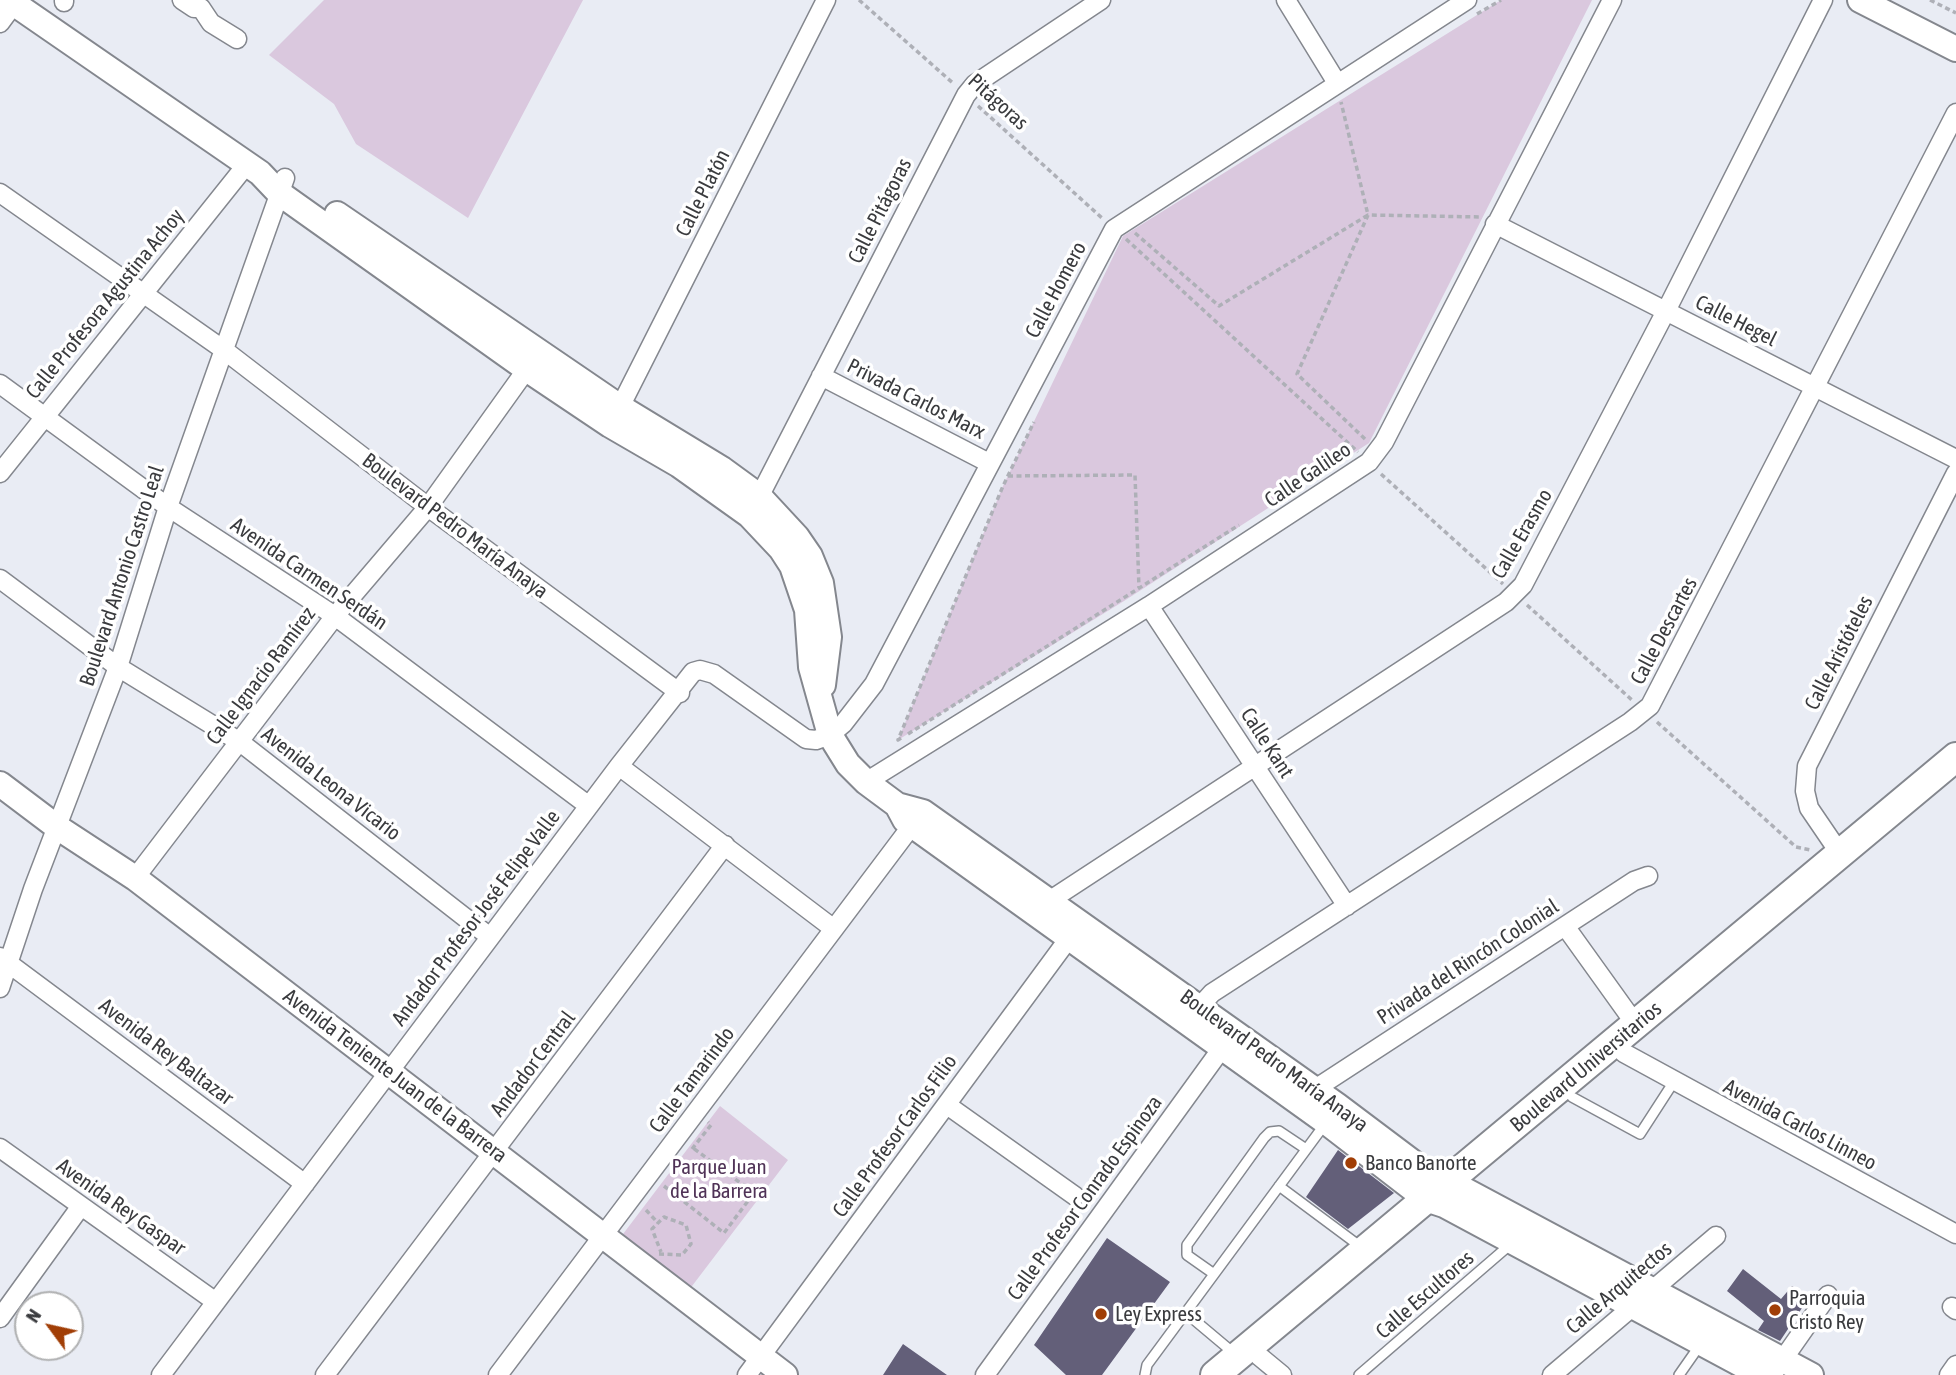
<!DOCTYPE html>
<html>
<head>
<meta charset="utf-8">
<style>
  body { margin:0 }
  #map { position:relative; width:1956px; height:1375px; overflow:hidden; background:#e9ecf4; font-family:"Asap Condensed",sans-serif }
  canvas { display:block }
  .north { position:absolute; left:14px; top:1291px; width:70px; height:70px; box-sizing:border-box; background:#fff; border:2px solid #b0b1b2; border-radius:50%; rotate:303deg; font-size:19px; font-weight:700; line-height:28px; text-align:center; color:#3a3b3e }
  .north::after { content:''; display:block; margin:auto; width:24px; height:32px; background:#a13e06; clip-path:polygon(50% 0,100% 100%,50% 72%,0 100%) }
</style>
</head>
<body>
<div id="map">
<canvas width="1956" height="1375"></canvas>
<div class="north">N</div>
</div>
<script>
const ctx = document.querySelector('canvas').getContext('2d');
ctx.lineJoin = 'round';
function fill(path, color) { ctx.fillStyle = color; ctx.fill(path, 'evenodd'); }
const toPath = rows => new Path2D(rows.map(r => 'M' + r).join(''));
function strokePath(path, color, width, dash) { ctx.strokeStyle = color; ctx.lineWidth = width; ctx.lineCap = dash ? 'butt' : 'round'; ctx.setLineDash(dash || []); ctx.stroke(path); }
function label(font, color, halo, rows, align = 'center') {
  ctx.font = font + ' "Asap Condensed",sans-serif'; ctx.lineWidth = 7; ctx.setLineDash([]); ctx.textBaseline = 'middle'; ctx.strokeStyle = halo; ctx.fillStyle = color; for (const [text, x, y, turn = 0] of rows) {
    ctx.save(); ctx.translate(x, y); ctx.rotate((+turn || 0) * Math.PI / 180); ctx.textAlign = isNaN(turn) ? turn : align; if (halo) ctx.strokeText(text, 0, 0); ctx.fillText(text, 0, 0); ctx.restore();
  }
}
fill(toPath([
  [324,0,583,0,468,218,356,144,334,104,269,55],
  [1501,0,1592,0,1369,443,1124,601,898,740,1003,486,1123,236],
  [720,1106,788,1160,689,1290,617,1242]
]), '#dac8de');
fill(toPath([
  [1338,1150,1394,1193,1348,1229,1306,1197],
  [1107,1238,1170,1282,1102,1375,1066,1375,1034,1345],
  [1743,1269,1781,1299,1792,1286,1810,1296,1780,1341,1758,1330,1764,1321,1727,1291],
  [903,1344,947,1375,883,1375]
]), '#635f79');
const lane = toPath([
  [1572,1097,1640,1134,1673,1083],
  [1279,1186,1361,1247],
  [1214,1274,1187,1255,1187,1245,1264,1138,1270,1132,1279,1131,1306,1149],
  [1186,1313,1236,1355],
  [1145,1375,1147,1365,1325,1124],
  [1359,1375,1512,1243],
  [1679,1375,1700,1345]
]);
const street = toPath([
  [182,0,194,8,201,8],
  [1286,0,1337,83],
  [64,2,64,0],
  [201,8,211,23,237,39],
  [0,23,14,4],
  [0,193,224,350,428,507,680,693],
  [1495,224,1956,459],
  [821,376,989,463],
  [0,384,168,507,335,616,589,806],
  [616,415,826,0],
  [0,473,247,164],
  [755,505,966,95,975,84,1101,0],
  [0,579,118,667,240,742,490,937],
  [1149,606,1347,906],
  [619,766,834,929],
  [866,782,1149,606,1369,462,1384,442,1612,0],
  [1841,855,1809,808,1805,791,1807,766,1956,473],
  [135,878,335,616,428,507,534,359],
  [1049,901,1506,602,1523,585,1666,311,1823,0],
  [1565,926,1636,1025],
  [0,957,305,1184],
  [0,988,33,889,118,667,168,507,285,178],
  [1192,1015,1212,993,1630,722,1650,706,1956,113],
  [1624,1053,1956,1234],
  [1315,1089,1634,881,1648,876],
  [947,1105,1075,1196],
  [0,1148,216,1302],
  [1952,1307,1956,1310],
  [0,1318,81,1206],
  [1259,1356,1282,1375],
  [161,1375,619,766,693,672,700,670,714,674,806,739,816,740,830,735,843,724,874,684,1114,229,1467,0],
  [325,1375,725,845],
  [498,1375,919,816],
  [747,1375,1075,930],
  [985,1375,1222,1048],
  [1552,1375,1716,1236],
  [1772,1375,1828,1295],
  [1949,1375,1956,1365]
]);
const secondary = toPath([
  [9,0,260,173,279,193,528,370,610,425,679,465,749,515,781,549,792,566,807,610,811,667,830,735,848,764,866,782,897,805,923,812,1338,1106,1443,1185,1463,1189,1811,1375],
  [1860,0,1956,49],
  [337,214,620,407,722,469,759,496,797,537,810,556,821,583,829,637,823,685],
  [0,784,57,827,135,878,785,1375],
  [897,805,905,820,1326,1122,1426,1199,1444,1205,1761,1375]
]);
const primary = toPath([
  [1215,1375,1956,757]
]);
strokePath(lane, '#84878e', 12);
strokePath(street, '#84878e', 21);
strokePath(secondary, '#84878e', 28);
strokePath(primary, '#84878e', 32);
strokePath(toPath([
  [859,0,954,84],
  [1930,0,1956,13],
  [1477,14,1501,0],
  [978,106,1102,218],
  [1135,233,1219,306,1368,215,1341,102],
  [1126,239,1358,452],
  [1365,439,1297,374,1368,215,1481,217],
  [1381,474,1503,584],
  [1008,476,1135,475,1139,588],
  [1527,605,1633,701],
  [1657,722,1796,847,1811,850],
  [908,734,1239,525],
  [901,738,898,740,1003,486,1034,422],
  [692,1149,711,1125,708,1122],
  [664,1186,724,1233,754,1193,693,1148],
  [646,1210,658,1223],
  [659,1254,682,1255,691,1244,686,1225,664,1217,652,1229,661,1252]
]), '#aeb0b7', 3.5, [5, 3.5]);
strokePath(lane, '#fff', 9);
strokePath(street, '#fff', 18);
strokePath(secondary, '#fff', 24);
strokePath(primary, '#fff', 28);
for (const [x, y, r, color] of [
  [1351,1163,7,"#a13e06"],
  [1775,1310,7,"#a13e06"],
  [1101,1314,7,"#a13e06"]
]) { const dot = new Path2D(); dot.arc(x, y, r, 0, 2 * Math.PI); ctx.fillStyle = color; ctx.fill(dot); strokePath(dot, '#fff', 2.5); }
label('21px', '#3a3b3e', '#fff', [
  ["Pitágoras",998,102,42],
  ["Calle Platón",703,193,-63],
  ["Calle Pitágoras",880,211,-63],
  ["Calle Homero",1056,290,-62],
  ["Calle Profesora Agustina Achoy",105,304,-51],
  ["Calle Hegel",1736,321,27],
  ["Privada Carlos Marx",916,399,27],
  ["Calle Galileo",1308,475,-34],
  ["Boulevard Pedro María Anaya",455,526,37],
  ["Calle Erasmo",1522,534,-60],
  ["Avenida Carmen Serdán",309,574,34],
  ["Boulevard Antonio Castro Leal",122,576,-72],
  ["Calle Descartes",1664,631,-62],
  ["Calle Aristóteles",1839,653,-63],
  ["Calle Ignacio Ramírez",261,676,-53],
  ["Calle Kant",1267,743,57],
  ["Avenida Leona Vicario",331,784,38],
  ["Andador Profesor José Felipe Valle",476,918,-53],
  ["Privada del Rincón Colonial",1468,962,-33],
  ["Avenida Rey Baltazar",166,1052,37],
  ["Boulevard Pedro María Anaya",1274,1061,36],
  ["Andador Central",533,1064,-53],
  ["Boulevard Universitarios",1586,1067,-40],
  ["Avenida Teniente Juan de la Barrera",395,1076,37],
  ["Calle Tamarindo",692,1080,-53],
  ["Avenida Carlos Linneo",1800,1125,28],
  ["Calle Profesor Carlos Filio",895,1136,-54],
  ["Calle Profesor Conrado Espinoza",1085,1198,-54],
  ["Avenida Rey Gaspar",121,1207,35],
  ["Calle Arquitectos",1619,1288,-40],
  ["Calle Escultores",1425,1295,-41]
]);
label('21px', '#3a3b3e', '#fff', [
  ["Banco Banorte",1365,1163],
  ["Parroquia",1789,1298],
  ["Cristo Rey",1789,1322],
  ["Ley Express",1115,1314]
], 'left');
label('21px', '#503357', '#fff', [
  ["Parque Juan",719,1167],
  ["de la Barrera",719,1191]
]);
</script>
</body>
</html>
